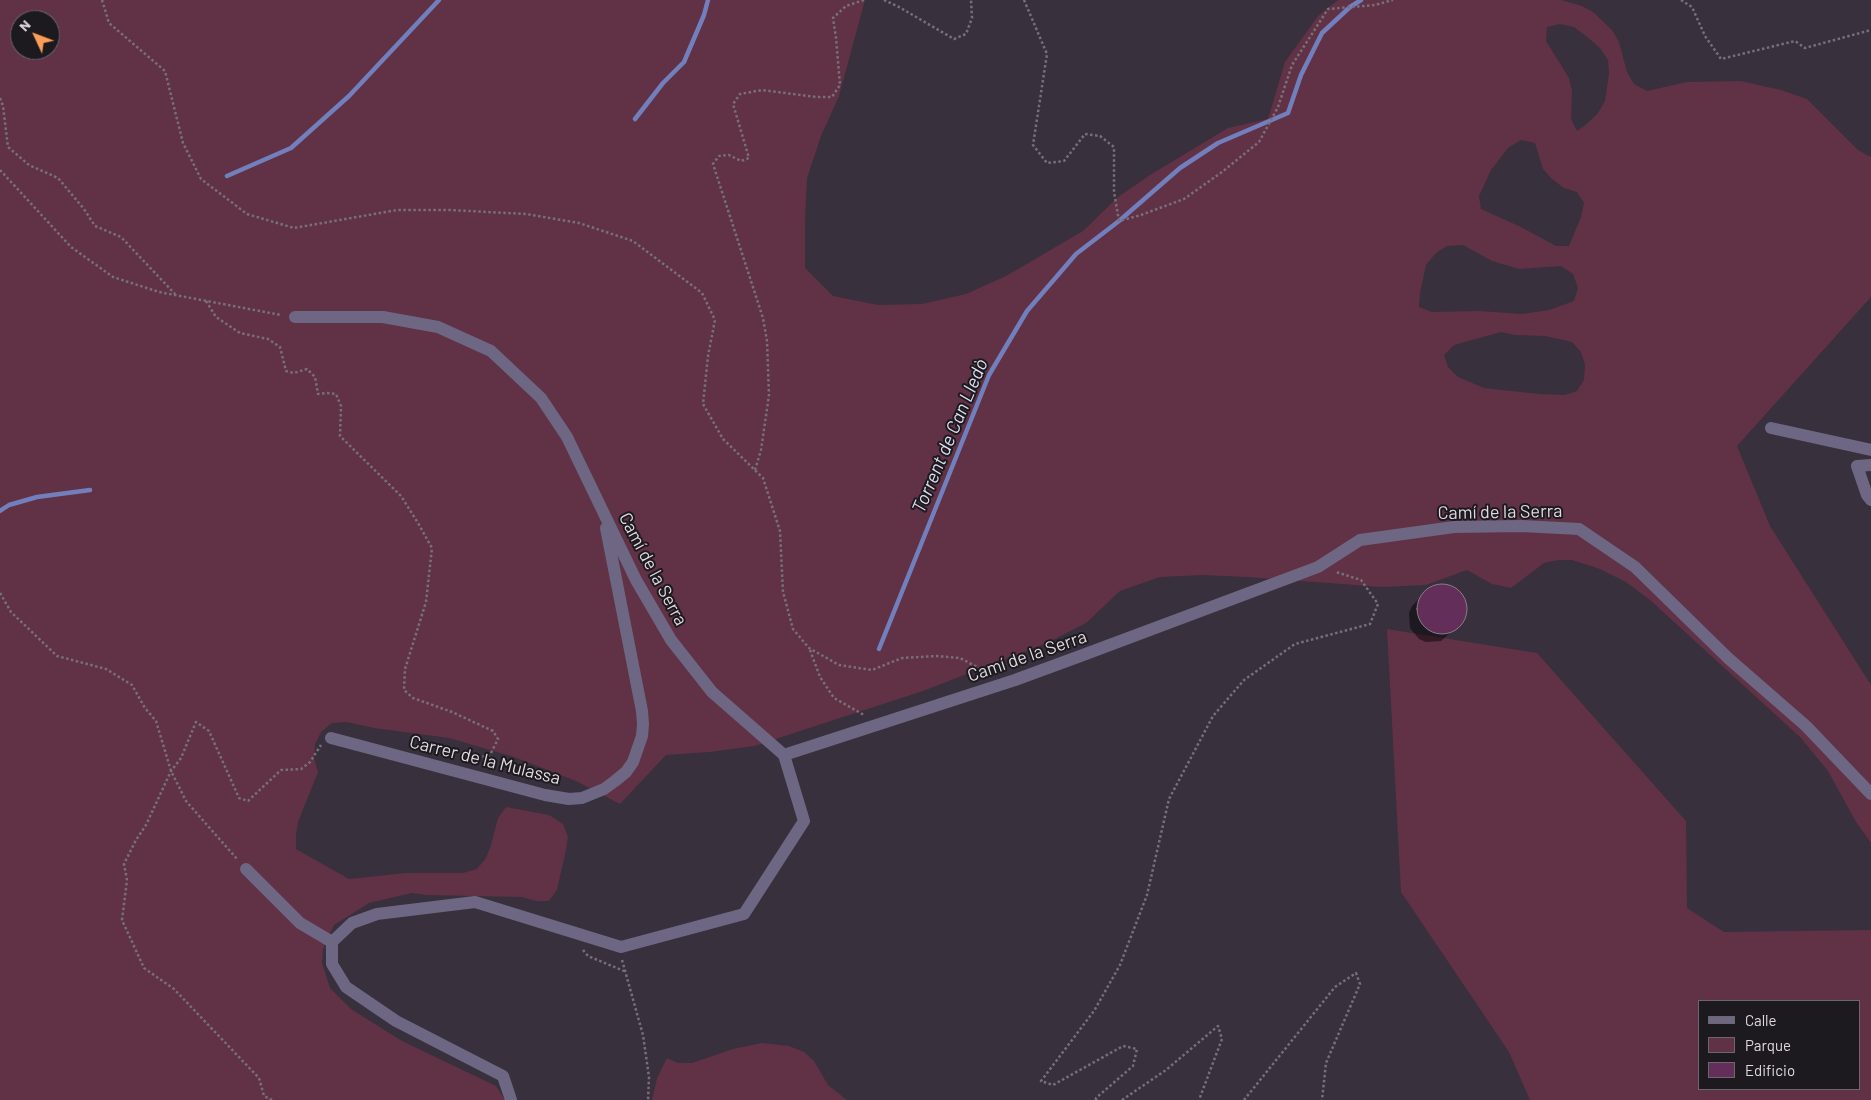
<!DOCTYPE html>
<html>
<head>
<meta charset="utf-8">
<style>
  body { margin:0 }
  #map { position:relative; width:1871px; height:1100px; overflow:hidden; background:#38303c; font-family:Barlow,sans-serif }
  canvas { display:block }
  .legend { position:absolute; left:1698px; top:1000px; width:162px; height:90px; box-sizing:border-box; background:#1d1a1f; border:1px solid #6b676d; margin:0; padding:6px 9px; list-style:none; font-size:15px; color:#dfdae1 }
  .legend li { display:flex; align-items:center; gap:10px; height:25px }
  .legend b { width:25px; border:1px solid #6b676d }
  .north { position:absolute; left:10px; top:10px; width:50px; height:50px; box-sizing:border-box; background:#1d1a1f; border:1px solid #6b676d; border-radius:50%; rotate:313deg; font-size:14px; font-weight:700; line-height:20px; text-align:center; color:#dfdae1 }
  .north::after { content:''; display:block; margin:auto; width:18px; height:22px; background:#fd9c56; clip-path:polygon(50% 0,100% 100%,50% 72%,0 100%) }
</style>
</head>
<body>
<div id="map">
<canvas width="1871" height="1100"></canvas>
<ul class="legend">
<li><b style="height:6px;background:#6d6783"></b>Calle</li>
<li><b style="height:14px;background:#613146"></b>Parque</li>
<li><b style="height:14px;background:#632f5a"></b>Edificio</li>
</ul>
<div class="north">N</div>
</div>
<script>
const ctx = document.querySelector('canvas').getContext('2d');
ctx.lineJoin = 'round';
function fill(path, color) { ctx.fillStyle = color; ctx.fill(path, 'evenodd'); }
const toPath = rows => new Path2D(rows.map(r => 'M' + r).join(''));
function strokePath(path, color, width, dash) { ctx.strokeStyle = color; ctx.lineWidth = width; ctx.lineCap = dash ? 'butt' : 'round'; ctx.setLineDash(dash || []); ctx.stroke(path); }
function label(font, color, halo, rows, align = 'center') {
  ctx.font = font + ' Barlow,sans-serif'; ctx.lineWidth = 4; ctx.setLineDash([]); ctx.textBaseline = 'middle'; ctx.strokeStyle = halo; ctx.fillStyle = color; for (const [text, x, y, turn = 0] of rows) {
    ctx.save(); ctx.translate(x, y); ctx.rotate((+turn || 0) * Math.PI / 180); ctx.textAlign = isNaN(turn) ? turn : align; if (halo) ctx.strokeText(text, 0, 0); ctx.fillText(text, 0, 0); ctx.restore();
  }
}
fill(toPath([
  [0,0,865,0,839,96,821,136,807,178,805,222,805,268,833,296,878,305,922,304,966,294,1006,276,1083,231,1118,197,1150,175,1228,128,1268,119,1285,62,1318,16,1338,0,1561,0,1582,6,1593,12,1612,30,1619,42,1627,72,1634,84,1647,91,1687,82,1740,81,1781,90,1807,99,1858,150,1871,157,1871,297,1737,446,1770,526,1871,685,1871,843,1856,822,1828,771,1801,738,1650,600,1626,582,1600,569,1572,560,1558,560,1544,563,1511,588,1492,584,1467,570,1426,585,1382,587,1247,577,1203,575,1160,577,1120,591,1086,623,1047,643,923,691,754,746,710,752,666,755,620,804,576,781,514,757,449,738,374,728,347,722,332,723,321,732,315,744,314,758,318,772,298,822,296,834,296,849,349,879,406,873,463,873,477,869,486,858,491,845,498,818,506,807,549,815,563,824,568,837,566,850,557,890,549,901,536,901,522,897,426,895,412,893,369,903,334,925,323,949,322,963,330,988,351,1009,402,1041,496,1086,505,1100,0,1100],
  [20,20,50,20,50,50,20,50],
  [1560,24,1574,27,1586,36,1600,48,1608,60,1609,73,1605,101,1598,113,1588,123,1577,131,1571,119,1572,91,1569,78,1546,41,1547,27],
  [1521,140,1535,143,1543,169,1552,179,1564,188,1577,192,1584,203,1581,217,1569,246,1556,246,1521,227,1481,209,1479,196,1491,170,1508,148],
  [1463,245,1492,261,1519,269,1561,266,1573,274,1578,288,1574,301,1549,310,1522,314,1480,311,1432,312,1419,307,1420,293,1426,265,1436,253,1447,246],
  [1501,332,1515,335,1545,336,1572,342,1581,352,1585,365,1584,380,1577,391,1565,395,1539,394,1484,388,1458,377,1448,367,1444,355,1454,345],
  [1387,629,1537,653,1686,821,1687,908,1724,932,1871,930,1871,1100,1530,1100,1509,1052,1401,892],
  [1700,1001,1860,1001,1860,1089,1700,1089],
  [762,1043,789,1046,804,1052,814,1061,828,1085,847,1100,652,1100,657,1078,667,1058,678,1063,692,1063,733,1049]
]), '#613146');
fill(toPath([
  [1443,586,1451,588,1458,592,1463,599,1465,607,1465,615,1462,622,1441,641,1426,642,1419,639,1410,628,1409,613,1412,606,1428,590,1435,587]
]), '#0007');
strokePath(toPath([
  [635,119,663,83,684,62,704,15,708,0],
  [227,176,291,148,349,96,439,0],
  [0,511,9,505,37,497,90,490],
  [879,649,989,375,1027,311,1076,254,1119,221,1180,168,1218,143,1288,113,1301,75,1322,33,1350,7,1361,0]
]), '#717fbc', 4.5);
const building = toPath([
  '1417 609a25 25 0 1 1 50 0a25 25 0 1 1-50 0Z'
]);
fill(building, '#632f5a');
strokePath(building, '#8b7d88', 1);
strokePath(toPath([
  [102,0,109,23,165,71,183,143,201,179,247,214,294,228,397,210,450,210,526,214,579,223,633,241,702,293,715,320,708,356,703,404,723,439,763,478,780,531,783,592,793,629,809,648,839,665,872,670,902,658,936,656,960,658,990,674],
  [884,0,899,7,954,39,966,34,972,18,971,0],
  [1024,0,1047,54,1033,145,1047,163,1064,161,1085,134,1100,136,1114,147,1114,192,1119,221,1141,215,1184,199,1222,172,1259,142,1278,107,1292,65,1328,9,1375,5,1393,0],
  [1681,0,1692,7,1705,36,1721,59,1795,41,1805,48,1871,30],
  [0,98,3,106,8,147,29,165,58,178,84,209,95,226,121,237,175,294],
  [0,170,71,247,113,277,159,292,281,315],
  [206,301,216,317,240,333,268,339,280,347,286,371,294,373,307,369,315,377,318,394,328,393,336,394,341,406,340,436,401,496,418,523,432,548,426,602,405,669,404,690,413,698,452,712,493,731,498,739,490,755,468,760],
  [755,470,761,450,769,395,767,341,763,318,713,164,719,156,729,155,741,161,749,158,733,104,740,94,762,90,816,97,832,97,840,85,836,38,833,18,846,6,864,0],
  [0,593,11,612,57,656,106,669,132,685,145,708,156,721,171,771,186,801,237,859],
  [810,650,820,677,834,698,864,715],
  [583,950,588,956,624,971],
  [622,960,643,1035,649,1077,648,1100],
  [272,1100,264,1096,259,1078,174,989,144,968,122,920,127,880,124,864,136,840,146,825,171,771,181,758,196,722,209,731,239,798,248,801,281,770,301,769,310,762,321,745],
  [1096,1100,1096,1098,1133,1066,1137,1049,1123,1046,1053,1085,1041,1081,1094,1011,1120,965,1147,895,1169,799,1213,716,1244,680,1295,644,1370,624,1378,604,1361,580,1336,572],
  [1122,1100,1166,1070,1218,1026,1222,1039,1199,1100],
  [1244,1100,1335,987,1356,973,1360,984,1326,1063,1322,1100]
]), '#77707a', 2.5, [2.5, 2.5]);
strokePath(toPath([
  [295,317,383,317,438,327,491,351,541,398,567,437,636,580,671,640,712,692,784,755],
  [1771,428,1871,450],
  [1871,465,1857,466,1867,495,1871,500],
  [331,738,545,795,569,799,582,798,604,789,615,781,626,772,633,762,642,736,643,724,642,711,606,528],
  [784,755,1015,680,1083,655,1318,567,1360,540,1454,527,1522,526,1579,529,1635,567,1728,658,1806,726,1871,794],
  [246,869,300,923,332,942],
  [511,1100,503,1076,396,1021,346,987,332,964,332,942,352,923,377,914,475,902,621,947,744,914,804,821,784,755]
]), '#6d6783', 12);
label('18px', '#dfdae1', '#1d1a1f', [
  ["Camí de la Serra",1500,512,-1],
  ["Camí de la Serra",653,569,62],
  ["Camí de la Serra",1027,656,-19],
  ["Carrer de la Mulassa",485,760,14]
]);
label('italic 19px', '#d9def0', '#1d1a1f', [
  ["Torrent de Can Lledò",950,436,-67]
]);
</script>
</body>
</html>
